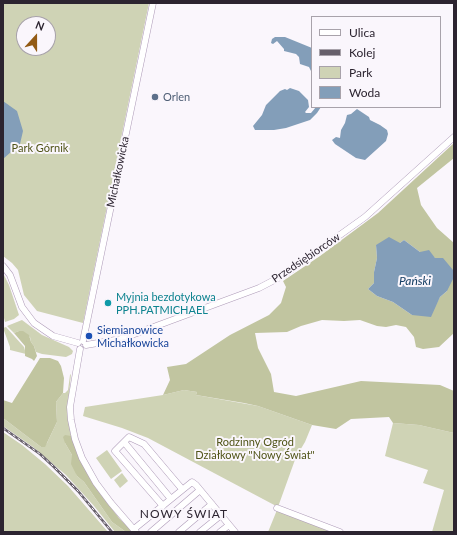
<!DOCTYPE html>
<html>
<head>
<meta charset="utf-8">
<style>
  body { margin:0 }
  #map { position:relative; width:457px; height:535px; overflow:hidden; background:#faf6fc; font-family:Lato,sans-serif }
  canvas { display:block }
  .frame { position:absolute; inset:0; border:4px solid #2c2430; pointer-events:none }
  .legend { position:absolute; left:311px; top:16px; width:130px; height:92px; box-sizing:border-box; background:#faf6fc; border:1px solid #a8a2aa; margin:0; padding:5px 7px; list-style:none; font-size:12px; color:#2c2430 }
  .legend li { display:flex; align-items:center; gap:8px; height:20px }
  .legend b { width:20px; border:1px solid #a8a2aa }
  .north { position:absolute; left:16px; top:16px; width:40px; height:40px; box-sizing:border-box; background:#faf6fc; border:1px solid #a8a2aa; border-radius:50%; rotate:21deg; font-size:11px; font-weight:700; line-height:16px; text-align:center; color:#2c2430 }
  .north::after { content:''; display:block; margin:auto; width:14px; height:18px; background:#935b15; clip-path:polygon(50% 0,100% 100%,50% 72%,0 100%) }
</style>
</head>
<body>
<div id="map">
<canvas width="457" height="535"></canvas>
<div class="frame"></div>
<ul class="legend">
<li><b style="height:5px;background:#fff"></b>Ulica</li>
<li><b style="height:5px;background:#67606b"></b>Kolej</li>
<li><b style="height:11px;background:#cfd3b5"></b>Park</li>
<li><b style="height:11px;background:#839eb9"></b>Woda</li>
</ul>
<div class="north">N</div>
</div>
<script>
const ctx = document.querySelector('canvas').getContext('2d');
ctx.lineJoin = 'round';
function fill(path, color) { ctx.fillStyle = color; ctx.fill(path, 'evenodd'); }
const toPath = rows => new Path2D(rows.map(r => 'M' + r).join(''));
function strokePath(path, color, width, dash) { ctx.strokeStyle = color; ctx.lineWidth = width; ctx.lineCap = dash ? 'butt' : 'round'; ctx.setLineDash(dash || []); ctx.stroke(path); }
function label(font, color, halo, rows, align = 'center') {
  ctx.font = font + ' Lato,sans-serif'; ctx.lineWidth = 4; ctx.setLineDash([]); ctx.textBaseline = 'middle'; ctx.strokeStyle = halo; ctx.fillStyle = color; for (const [text, x, y, turn = 0] of rows) {
    ctx.save(); ctx.translate(x, y); ctx.rotate((+turn || 0) * Math.PI / 180); ctx.textAlign = isNaN(turn) ? turn : align; if (halo) ctx.strokeText(text, 0, 0); ctx.fillText(text, 0, 0); ctx.restore();
  }
}
fill(toPath([
  [3,3,149,3,83,323,37,311,24,295,18,270,12,263,3,256],
  [24,24,48,24,48,48,24,48],
  [3,273,9,285,19,315,14,319,5,322,3,314],
  [22,320,42,335,69,347,73,351,72,354,66,357,42,354,36,352,34,346,31,342,30,337,19,331,14,333,7,326],
  [6,327,24,347,26,354,10,350,10,347,3,328],
  [71,374,68,405,71,436,65,443,72,455,77,476,84,482,112,522,126,532,115,532,94,506,66,475,33,447,3,426,3,418,41,447,47,443,57,422,56,402,63,393,65,393,68,390,70,375],
  [184,390,197,392,196,395,258,406,312,425,305,442,296,457,278,507,148,438,122,428,83,416,85,407,163,395],
  [393,423,419,425,454,433,454,532,432,532,444,490,423,483,428,470,385,456],
  [3,432,22,445,45,464,68,486,108,532,3,532],
  [107,450,122,471,111,479,96,458],
  [122,473,128,481,120,488,114,480],
  [277,510,335,532,268,532]
]), '#cfd3b5');
fill(toPath([
  [454,143,454,158,417,188,421,205,437,228,454,243,454,333,439,347,423,349,416,347,414,337,406,327,396,325,386,327,377,326,360,320,344,321,322,320,301,326,287,332,255,333,258,348,271,374,274,392,296,396,361,381,440,385,454,391,454,433,419,425,393,423,389,417,351,419,336,429,312,425,258,406,244,403,196,395,197,392,184,390,163,395,170,380,167,367,186,364,230,335,269,315,281,303,286,287,283,281,320,256,378,213],
  [404,240,420,252,435,258,447,291,440,297,433,310,412,315,393,302,377,296,368,289,374,283,374,272,377,258,376,245,400,243],
  [19,331,23,331,29,335,31,342,34,346,37,356,34,361,32,359,25,356,25,346,14,333],
  [40,358,50,358,58,361,61,366,64,378,63,393,56,402,57,422,45,447,41,447,3,418,3,400,12,403],
  [65,435,71,436,99,492,119,518,133,532,126,532,112,522,84,482,77,476,71,464,72,455,65,443,63,437]
]), '#c1c5a0');
fill(toPath([
  [275,37,285,37,312,48,312,73,309,67,300,64,299,57,296,54,284,51,284,49,277,41,273,44,271,43,272,39],
  [290,88,299,91,308,100,309,107,305,112,306,113,311,113,316,107,321,107,317,113,310,120,286,128,274,130,255,130,253,126,262,115,266,105,280,91,285,89,287,90],
  [3,101,17,111,23,131,20,144,3,159],
  [357,109,369,117,370,120,380,125,387,130,388,134,386,141,365,160,356,158,335,144,332,140,336,137,340,138,341,130,345,123,347,115,351,114],
  [389,237,400,243,404,240,420,252,429,250,435,258,443,258,453,270,454,277,447,291,440,297,431,317,412,315,393,302,377,296,368,289,374,283,374,272,377,258,376,245]
]), '#839eb9');
const minor = toPath([
  [3,266,10,275,22,307,34,323,53,336,78,343],
  [83,341,153,3],
  [86,345,121,339,259,288,284,275,365,217,454,137],
  [80,349,70,407,71,420,75,439,82,458,96,483,111,503,136,532],
  [124,442,171,499],
  [163,506,115,451,129,437,144,444,182,489],
  [277,508,340,532],
  [134,529,192,482,196,485,235,532],
  [151,532,200,490],
  [179,532,212,504],
  [200,532,221,515],
  [220,532,229,525]
]);
strokePath(minor, '#ae9bb8', 7);
strokePath(minor, '#fff', 6);
const rail = toPath([
  [3,428,40,454,53,466,78,491,112,532]
]);
strokePath(rail, '#67606b', 2.5);
strokePath(rail, '#faf6fc', 1, [3]);
for (const [x, y, r, color] of [
  [155,97,4,"#5c6f8a"],
  [108,303,4,"#0f9aa8"],
  [89,336,4,"#1a4fb4"]
]) { const dot = new Path2D(); dot.arc(x, y, r, 0, 2 * Math.PI); ctx.fillStyle = color; ctx.fill(dot); strokePath(dot, '#faf6fc', 1.5); }
label('11px', '#4e5e75', '#faf6fc', [
  ["Orlen",163,97]
], 'left');
label('11px', '#505418', '#faf6fc', [
  ["Park Górnik",40,148],
  ["Rodzinny Ogród",255,442],
  ["Działkowy \"Nowy Świat\"",255,455]
]);
label('11px', '#2c2430', '#faf6fc', [
  ["Michałkowicka",118,172,-78],
  ["Przedsiębiorców",306,258,-34]
]);
label('11px', '#0d838f', '#faf6fc', [
  ["Myjnia bezdotykowa",116,297],
  ["PPH.PATMICHAEL",116,310]
], 'left');
label('11px', '#164399', '#faf6fc', [
  ["Siemianowice",97,330],
  ["Michałkowicka",97,343]
], 'left');
label('italic 12px', '#153e64', '#faf6fc', [
  ["Pański",415,281]
]);
ctx.letterSpacing = '1px';
label('12px', '#2c2430', '#faf6fc', [
  ["NOWY ŚWIAT",184,514]
]);
ctx.letterSpacing = '0px';
</script>
</body>
</html>
